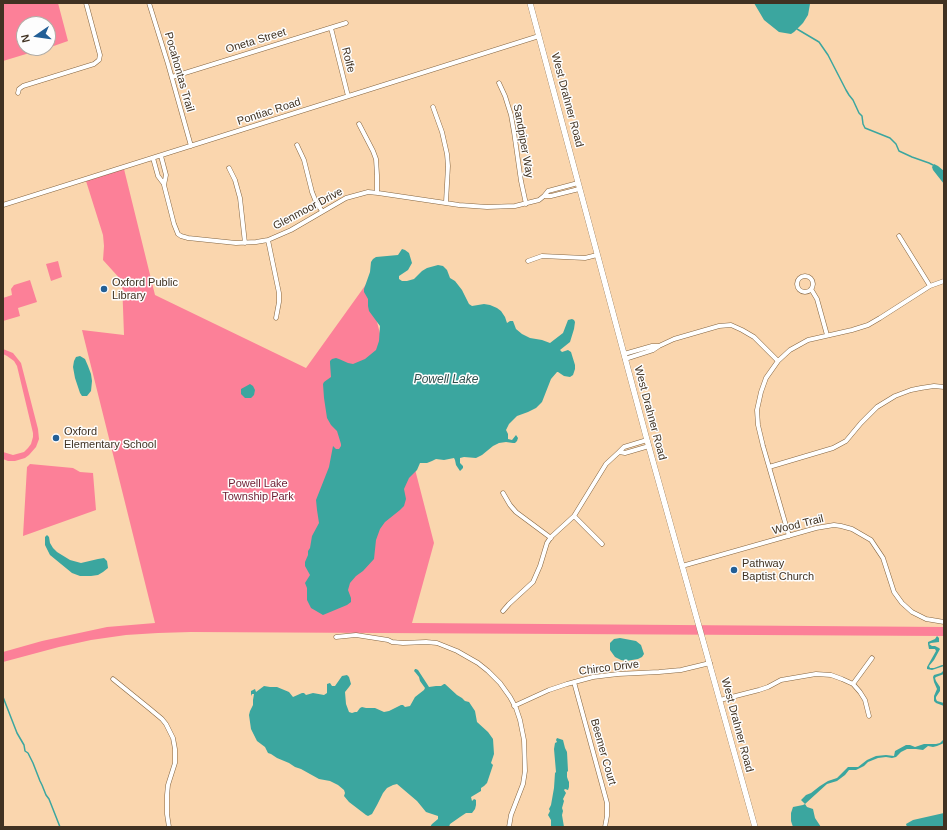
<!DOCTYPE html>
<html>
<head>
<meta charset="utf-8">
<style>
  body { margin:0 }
  #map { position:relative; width:947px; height:830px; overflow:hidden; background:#fad6ae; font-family:Arial,sans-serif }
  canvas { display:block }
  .frame { position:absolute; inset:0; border:4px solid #403222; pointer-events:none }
  .north { position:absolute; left:16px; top:16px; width:40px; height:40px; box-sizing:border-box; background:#fdfdfd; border:1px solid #b1aca5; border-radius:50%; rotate:257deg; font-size:11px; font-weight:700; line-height:16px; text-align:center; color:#403222 }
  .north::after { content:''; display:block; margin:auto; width:14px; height:18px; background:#235f96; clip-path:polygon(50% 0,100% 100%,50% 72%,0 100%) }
</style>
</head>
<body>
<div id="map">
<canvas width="947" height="830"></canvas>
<div class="frame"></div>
<div class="north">N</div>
</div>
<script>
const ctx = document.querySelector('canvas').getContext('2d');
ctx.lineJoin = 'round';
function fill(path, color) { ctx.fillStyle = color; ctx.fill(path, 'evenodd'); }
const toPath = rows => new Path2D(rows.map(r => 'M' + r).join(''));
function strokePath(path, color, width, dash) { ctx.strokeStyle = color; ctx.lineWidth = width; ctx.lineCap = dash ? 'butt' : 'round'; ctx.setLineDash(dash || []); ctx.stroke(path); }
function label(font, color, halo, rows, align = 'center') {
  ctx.font = font + ' Arial,sans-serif'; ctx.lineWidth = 3; ctx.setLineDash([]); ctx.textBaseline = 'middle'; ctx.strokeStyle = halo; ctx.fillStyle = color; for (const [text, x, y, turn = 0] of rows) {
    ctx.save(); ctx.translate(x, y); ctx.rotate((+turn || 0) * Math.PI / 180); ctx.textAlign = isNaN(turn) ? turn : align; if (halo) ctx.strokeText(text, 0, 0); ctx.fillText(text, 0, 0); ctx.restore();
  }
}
fill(toPath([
  [3,3,58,3,68,41,48,48,48,24,24,24,24,48,46,48,3,61],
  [124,169,155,295,306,368,367,283,434,543,412,623,944,627,944,636,191,632,158,633,126,635,91,640,59,647,3,662,3,652,42,641,107,627,155,623,82,330,124,335,122,281,103,260,104,246,103,235,86,181],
  [58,261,62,277,51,281,46,264],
  [30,280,37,302,18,308,20,316,3,321,3,298,12,295,11,289,14,285],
  [3,349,13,353,21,363,38,429,39,439,36,447,29,455,25,458,15,461,8,461,3,459,3,452,13,455,24,452,28,448,31,444,33,437,33,433,17,366,14,361,7,356,3,354],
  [30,464,73,468,80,472,93,473,96,510,23,536,27,467]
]), '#fc8098');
fill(toPath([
  [754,3,810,3,810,4,808,15,803,23,794,32,791,34,779,32,764,20],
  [934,164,938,166,944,171,944,184,933,170,932,167],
  [402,249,405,250,409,253,412,263,408,270,399,276,399,279,402,281,407,281,414,279,422,271,427,268,438,265,443,266,447,270,450,278,455,281,462,290,469,304,472,306,484,304,490,305,497,308,501,311,505,317,507,323,510,321,513,321,516,329,522,334,530,338,542,340,550,343,563,333,568,320,572,319,574,320,575,322,574,329,570,342,560,350,562,352,568,350,571,352,575,365,575,369,573,375,570,377,564,376,558,372,557,372,551,379,542,402,536,408,528,412,517,416,509,424,506,430,508,434,508,439,512,440,516,435,518,438,517,441,515,443,513,443,506,442,499,443,493,446,482,455,476,458,464,457,460,458,460,463,463,466,463,468,460,471,456,465,455,460,454,458,444,460,436,459,432,461,427,463,420,463,417,470,409,478,404,489,406,499,404,506,400,510,385,522,380,529,376,540,374,559,363,571,356,576,350,583,348,590,351,598,351,602,347,605,323,615,311,608,307,600,307,588,305,583,310,575,305,566,305,562,308,555,308,551,310,548,312,536,319,523,317,510,316,500,329,467,333,446,336,449,339,449,341,446,341,444,337,431,331,425,327,418,324,398,323,384,324,382,331,377,330,363,330,361,332,359,336,358,339,359,348,363,353,364,365,359,376,350,379,341,380,326,369,311,368,306,368,299,364,292,364,289,370,272,371,262,373,259,376,257,398,255],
  [80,356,85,359,88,366,91,374,92,381,91,391,87,396,82,396,80,393,75,378,73,367,74,361,76,357],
  [250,384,253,386,255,390,254,395,251,398,245,398,241,394,241,389],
  [47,535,49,537,50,543,53,548,57,552,70,560,81,563,98,559,104,558,107,561,108,568,103,572,98,575,91,576,80,576,72,573,50,555,45,545,45,537],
  [937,636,939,638,939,642,931,643,929,644,932,646,935,646,939,648,940,649,934,660,929,666,930,668,934,668,942,665,944,665,944,666,932,670,927,669,927,667,936,651,935,649,929,649,928,644,928,642,935,639],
  [620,638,636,641,641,645,644,654,642,657,638,659,626,661,621,660,615,657,610,650,610,643,614,639],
  [415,669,416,669,418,670,429,687,436,686,441,686,444,684,445,684,457,695,462,698,465,701,469,702,475,711,477,722,488,732,493,739,494,754,491,763,493,765,487,783,484,786,481,788,481,791,471,797,472,801,474,799,476,800,476,805,475,809,472,813,466,813,460,817,450,824,449,827,430,827,432,824,438,819,438,816,426,812,417,801,397,784,393,785,387,788,383,793,377,805,372,814,368,816,366,815,349,802,344,796,345,793,344,790,338,785,330,781,319,779,301,769,295,767,289,763,277,758,271,754,268,753,265,747,257,741,251,729,249,715,250,711,253,705,253,700,254,694,252,694,251,696,251,691,255,689,256,692,264,686,270,687,277,687,289,692,293,697,302,693,304,693,306,695,313,693,324,695,327,693,327,684,330,683,332,686,335,686,342,676,347,675,349,677,351,684,349,687,345,692,346,704,349,712,352,713,355,712,357,712,360,708,362,707,366,708,375,708,384,712,389,711,401,705,403,705,405,707,410,706,415,697,424,690,425,688,420,681,419,677,415,672,414,671],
  [944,670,944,674,936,677,935,678,936,681,940,687,940,691,936,697,936,699,937,701,944,703,944,706,936,703,934,701,934,696,937,689,934,682,933,677,934,675,941,673],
  [557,738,563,740,565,748,567,752,568,771,567,772,567,777,568,780,569,782,569,787,568,790,565,789,564,790,566,793,563,799,564,801,562,808,563,811,562,815,564,827,551,827,551,820,548,815,550,811,549,809,551,805,554,788,555,773,556,772,554,749,555,743,557,742,556,740],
  [944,739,944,743,937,746,933,747,928,746,923,750,916,749,907,749,901,752,896,757,892,758,886,757,878,758,868,762,864,766,856,770,849,770,845,775,837,781,827,784,805,804,807,807,813,809,815,818,821,827,793,827,791,821,791,813,793,807,803,805,805,804,801,800,806,795,811,793,820,786,828,781,837,778,848,767,858,767,867,760,876,756,886,755,894,756,895,751,906,745,910,745,915,747,924,744,936,744,940,743],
  [944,813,944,827,907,827,906,824,913,820]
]), '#3ba69f');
strokePath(toPath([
  [797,29,819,42,828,55,846,90,849,95,853,100,859,113,862,116,863,124,865,128,890,138,896,144,899,151,912,157,929,163,933,165],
  [3,697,17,733,24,745,25,751,28,753,33,763,40,781,42,785,46,795,49,799,60,827]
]), '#3ba69f', 1.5);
const street = toPath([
  [149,3,168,64,191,146],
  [331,28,348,96],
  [172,77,346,23],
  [499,83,505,96,511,115,514,132,521,181,526,204],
  [18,93,19,89,23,86,94,64,99,60,100,55,86,3],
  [433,107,442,132,447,154,448,166,446,202],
  [359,124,373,151,376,159,377,175,377,193],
  [297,145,304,160,312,192,316,202,322,211],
  [161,156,166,175,164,185,174,224,178,234,181,236,188,238,236,243,256,242,268,240,291,230,346,198,368,192,378,193,459,205,487,207,515,206,539,200,544,196],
  [153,158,158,176,164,184],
  [229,168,235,180,240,198,245,243],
  [578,183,548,191,544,196,551,196,579,189],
  [3,205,539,36],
  [899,236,930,286],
  [268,240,279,293,279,302,276,318],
  [528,261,542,256,585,258,597,255],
  '797 284a8 8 0 1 1 16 0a8 8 0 1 1-16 0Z',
  [811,289,817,299,827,335],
  [659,346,674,339,719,326,731,325,742,330,754,337,778,361],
  [624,354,652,346,659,346,653,350,625,359],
  [647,440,624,447,619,452,625,453,649,446],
  [769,467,833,448,846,441,861,423,877,407,895,396,911,390,921,388,934,386,944,387],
  [503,493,510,505,516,512,551,538],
  [574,516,602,544],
  [789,536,763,446,758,425,757,410,761,392,766,378,778,361,790,350,808,340,852,330,868,325,880,318,930,286,944,281],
  [682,566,816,528,834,525,841,526,852,529,871,540,883,558,894,592,902,603,912,612,926,619,944,622],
  [503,611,509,604,533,582,540,566,547,543,551,537,574,516,606,464,619,452],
  [336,637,356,635,388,640,392,642,403,643,426,642,437,643,457,651,478,663,488,671,500,683,510,697,516,708,520,720,524,740,525,771,523,784,511,815,509,827],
  [113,679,150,709,162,719,166,724,173,738,175,749,175,763,168,785,167,795,167,814,169,827],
  [574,682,607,803,607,816,605,827],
  [853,684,872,658],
  [720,700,759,690,768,687,781,680,816,674,831,675,842,679,853,684,860,692,865,700,869,716],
  [514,706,549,690,567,684,593,677,618,674,659,672,681,670,710,663]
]);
const secondary = toPath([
  [530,3,647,440,755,827]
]);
strokePath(street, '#846541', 5);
strokePath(secondary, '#846541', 6);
strokePath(street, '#fff', 4);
strokePath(secondary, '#fff', 5.5);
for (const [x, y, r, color] of [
  [104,289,4,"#235f96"],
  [56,438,4,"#235f96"],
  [734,570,4,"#235f96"]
]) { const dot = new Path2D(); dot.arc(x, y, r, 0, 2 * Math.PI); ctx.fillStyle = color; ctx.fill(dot); strokePath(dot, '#fdfdfd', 1.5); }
label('11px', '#403222', '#fdfdfd', [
  ["Oneta Street",256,41,-17],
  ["Rolfe",348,60,76],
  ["Pocahontas Trail",179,72,74],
  ["West Drahner Road",567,100,75],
  ["Pontiac Road",269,112,-18],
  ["Sandpiper Way",523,141,80],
  ["Glenmoor Drive",308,209,-28],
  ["West Drahner Road",650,413,75],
  ["Wood Trail",798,525,-14],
  ["Chirco Drive",609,668,-7],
  ["West Drahner Road",737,725,75],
  ["Beemer Court",603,752,74]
]);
label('11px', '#403222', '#fdfdfd', [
  ["Oxford Public",112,283],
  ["Library",112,296],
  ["Oxford",64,432],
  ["Elementary School",64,445],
  ["Pathway",742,564],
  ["Baptist Church",742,577]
], 'left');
label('11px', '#6d1c31', '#fdfdfd', [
  ["Powell Lake",258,484],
  ["Township Park",258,497]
]);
label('italic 12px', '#31514e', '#fdfdfd', [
  ["Powell Lake",446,380]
]);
</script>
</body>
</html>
